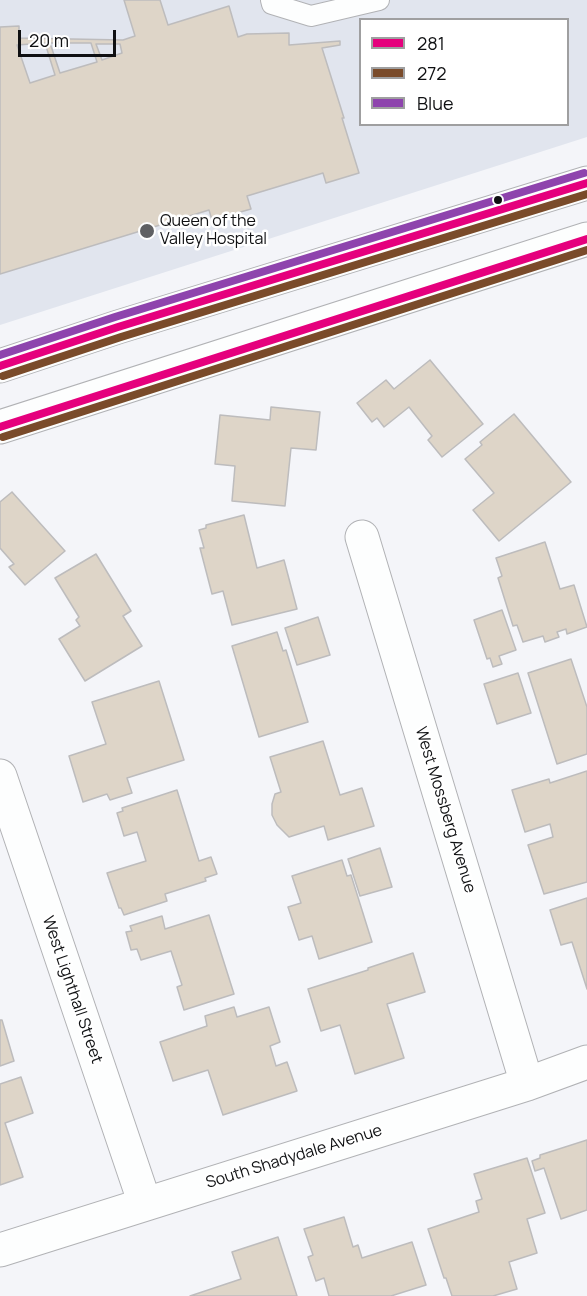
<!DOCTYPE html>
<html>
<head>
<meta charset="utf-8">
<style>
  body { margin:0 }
  #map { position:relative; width:587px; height:1296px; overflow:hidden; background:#f4f5f9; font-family:Manrope,sans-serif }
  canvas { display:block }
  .legend { position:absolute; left:359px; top:18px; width:210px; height:108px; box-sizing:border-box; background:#fff; border:2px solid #9f9fa0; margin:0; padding:8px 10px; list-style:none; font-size:18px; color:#0f1012 }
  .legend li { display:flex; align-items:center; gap:12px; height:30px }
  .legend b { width:30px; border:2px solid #9f9fa0 }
  .scale { position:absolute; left:18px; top:30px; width:98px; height:27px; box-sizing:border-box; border:3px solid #0f1012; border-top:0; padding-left:8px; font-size:18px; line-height:21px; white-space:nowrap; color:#0f1012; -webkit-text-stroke:4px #fff; paint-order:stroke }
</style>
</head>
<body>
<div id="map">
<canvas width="587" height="1296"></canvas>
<ul class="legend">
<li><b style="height:8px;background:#e5007d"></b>281</li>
<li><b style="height:8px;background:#7a4b2a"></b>272</li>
<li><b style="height:8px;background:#8e44ad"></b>Blue</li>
</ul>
<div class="scale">20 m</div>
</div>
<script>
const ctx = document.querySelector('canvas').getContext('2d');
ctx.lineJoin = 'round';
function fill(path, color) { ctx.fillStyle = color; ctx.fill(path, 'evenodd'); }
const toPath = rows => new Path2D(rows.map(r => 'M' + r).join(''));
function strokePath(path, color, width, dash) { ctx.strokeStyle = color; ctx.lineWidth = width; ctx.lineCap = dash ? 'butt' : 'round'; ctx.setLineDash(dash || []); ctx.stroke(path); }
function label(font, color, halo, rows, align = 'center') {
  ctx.font = font + ' Manrope,sans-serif'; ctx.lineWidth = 5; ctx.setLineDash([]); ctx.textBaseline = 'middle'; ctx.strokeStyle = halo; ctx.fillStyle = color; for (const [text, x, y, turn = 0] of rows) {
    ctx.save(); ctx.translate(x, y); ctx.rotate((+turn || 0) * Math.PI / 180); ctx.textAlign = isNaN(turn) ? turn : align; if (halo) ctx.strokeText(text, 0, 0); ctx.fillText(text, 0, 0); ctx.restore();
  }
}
fill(toPath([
  [0,0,587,0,587,137,0,325],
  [360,20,568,20,568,124,360,124]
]), '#e1e5ee');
const building = toPath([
  [124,0,160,0,168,25,229,6,238,37,247,34,289,33,289,45,340,41,340,45,322,48,344,118,342,118,359,173,326,183,323,173,247,196,251,209,212,220,209,210,0,274,0,27,19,26,19,38,123,40,135,36,124,0],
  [45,43,55,75,30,83,17,45,45,43],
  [50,43,91,43,97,62,60,73,50,43],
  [96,44,120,44,122,53,102,60,96,44],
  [430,360,483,424,442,457,428,440,432,436,409,407,384,427,377,418,372,422,357,403,386,380,394,389,430,360],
  [271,407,320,412,316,450,291,448,285,506,232,501,235,466,215,464,220,415,270,420,271,407],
  [514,414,571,482,499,541,473,510,494,493,465,459,482,445,480,442,514,414],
  [12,492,65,551,25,585,9,567,14,564,0,548,0,502,12,492],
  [244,515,257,568,284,560,297,609,232,625,223,591,212,594,200,548,204,548,199,530,206,528,206,525,244,515],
  [545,542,560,589,574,585,587,627,567,634,566,629,557,632,559,637,545,642,543,636,523,642,517,625,513,626,498,578,502,576,496,558,545,542],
  [96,554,131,611,123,616,142,646,85,681,59,639,80,626,76,620,79,617,55,578,96,554],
  [502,610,516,650,499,656,502,664,493,667,490,658,487,659,474,620,502,610],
  [318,617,330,655,297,665,285,628,318,617],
  [277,632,283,651,286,650,308,722,259,737,232,646,277,632],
  [571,659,587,707,587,754,557,764,528,673,571,659],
  [518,673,531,713,497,724,484,684,518,673],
  [159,681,184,760,127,778,132,793,110,800,107,794,83,802,69,756,106,744,92,702,159,681],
  [323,741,340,795,362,788,374,826,328,840,324,826,289,837,277,825,272,815,272,804,275,794,281,792,270,757,323,741],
  [587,771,587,882,544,894,528,845,553,837,550,824,525,832,512,790,549,779,550,783,587,771],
  [177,790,199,861,211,857,217,874,205,878,206,881,165,894,167,901,124,915,121,908,119,908,107,873,146,861,137,832,124,836,117,813,123,811,122,808,177,790],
  [380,848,392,887,360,896,348,859,380,848],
  [342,860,347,876,351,875,372,942,319,959,312,936,299,940,288,907,301,903,292,876,342,860],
  [587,898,587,989,572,942,561,945,550,910,587,898],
  [209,915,234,994,184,1010,177,987,182,985,171,951,141,960,137,949,131,950,126,932,132,931,130,926,162,916,165,929,209,915],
  [413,953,425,992,387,1004,404,1058,355,1074,340,1025,321,1031,308,989,368,970,368,968,413,953],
  [234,1007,237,1017,269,1007,280,1042,270,1046,276,1066,287,1062,297,1091,223,1115,208,1070,173,1081,160,1042,207,1026,205,1016,234,1007],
  [0,1020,2,1020,14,1061,0,1066,0,1020],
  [21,1077,33,1113,5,1123,23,1177,0,1185,0,1084,21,1077],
  [587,1140,587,1210,561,1219,544,1168,535,1171,532,1161,540,1158,540,1155,587,1140],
  [527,1158,545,1213,527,1219,537,1253,509,1262,517,1289,493,1296,452,1296,446,1278,444,1278,428,1229,479,1212,476,1201,482,1199,474,1174,527,1158],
  [344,1217,353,1247,358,1245,362,1258,412,1242,426,1285,391,1296,329,1296,324,1278,316,1281,308,1257,313,1255,304,1229,344,1217],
  [278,1237,297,1296,190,1296,241,1279,232,1252,278,1237]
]);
fill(building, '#ded5c8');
strokePath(building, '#bdbcbd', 1.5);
const service = toPath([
  [271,0,272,4,311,16,379,0]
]);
const minor = toPath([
  [362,537,527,1084],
  [0,776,145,1204],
  [0,1250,527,1084,587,1062]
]);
const primary = toPath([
  [0,366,118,327,587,183],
  [0,427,587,239]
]);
strokePath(service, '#b1b2b5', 22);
strokePath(minor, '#b1b2b5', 35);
strokePath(primary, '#b1b2b5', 35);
strokePath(service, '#fdfefe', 20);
strokePath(minor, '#fdfefe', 33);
strokePath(primary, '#fdfefe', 33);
strokePath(toPath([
  [0,366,118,327,587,183],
  [0,427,587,239]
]), '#e5007d', 8);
strokePath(toPath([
  [3,376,121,337,587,194],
  [3,437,587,250]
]), '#7a4b2a', 8);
strokePath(toPath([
  [0,355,115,317,584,173]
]), '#8e44ad', 8);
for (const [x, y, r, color] of [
  [498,200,5,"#0f1012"],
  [147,231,8,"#5f6063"]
]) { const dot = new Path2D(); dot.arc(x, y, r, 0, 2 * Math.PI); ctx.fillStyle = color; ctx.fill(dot); strokePath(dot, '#fff', 2); }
label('16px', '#0f1012', '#fff', [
  ["Queen of the",160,222],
  ["Valley Hospital",160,240]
], 'left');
label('16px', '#0f1012', '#fff', [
  ["West Mossberg Avenue",445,810,73],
  ["West Lighthall Street",72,990,71],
  ["South Shadydale Avenue",294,1157,-17]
]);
</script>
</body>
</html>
